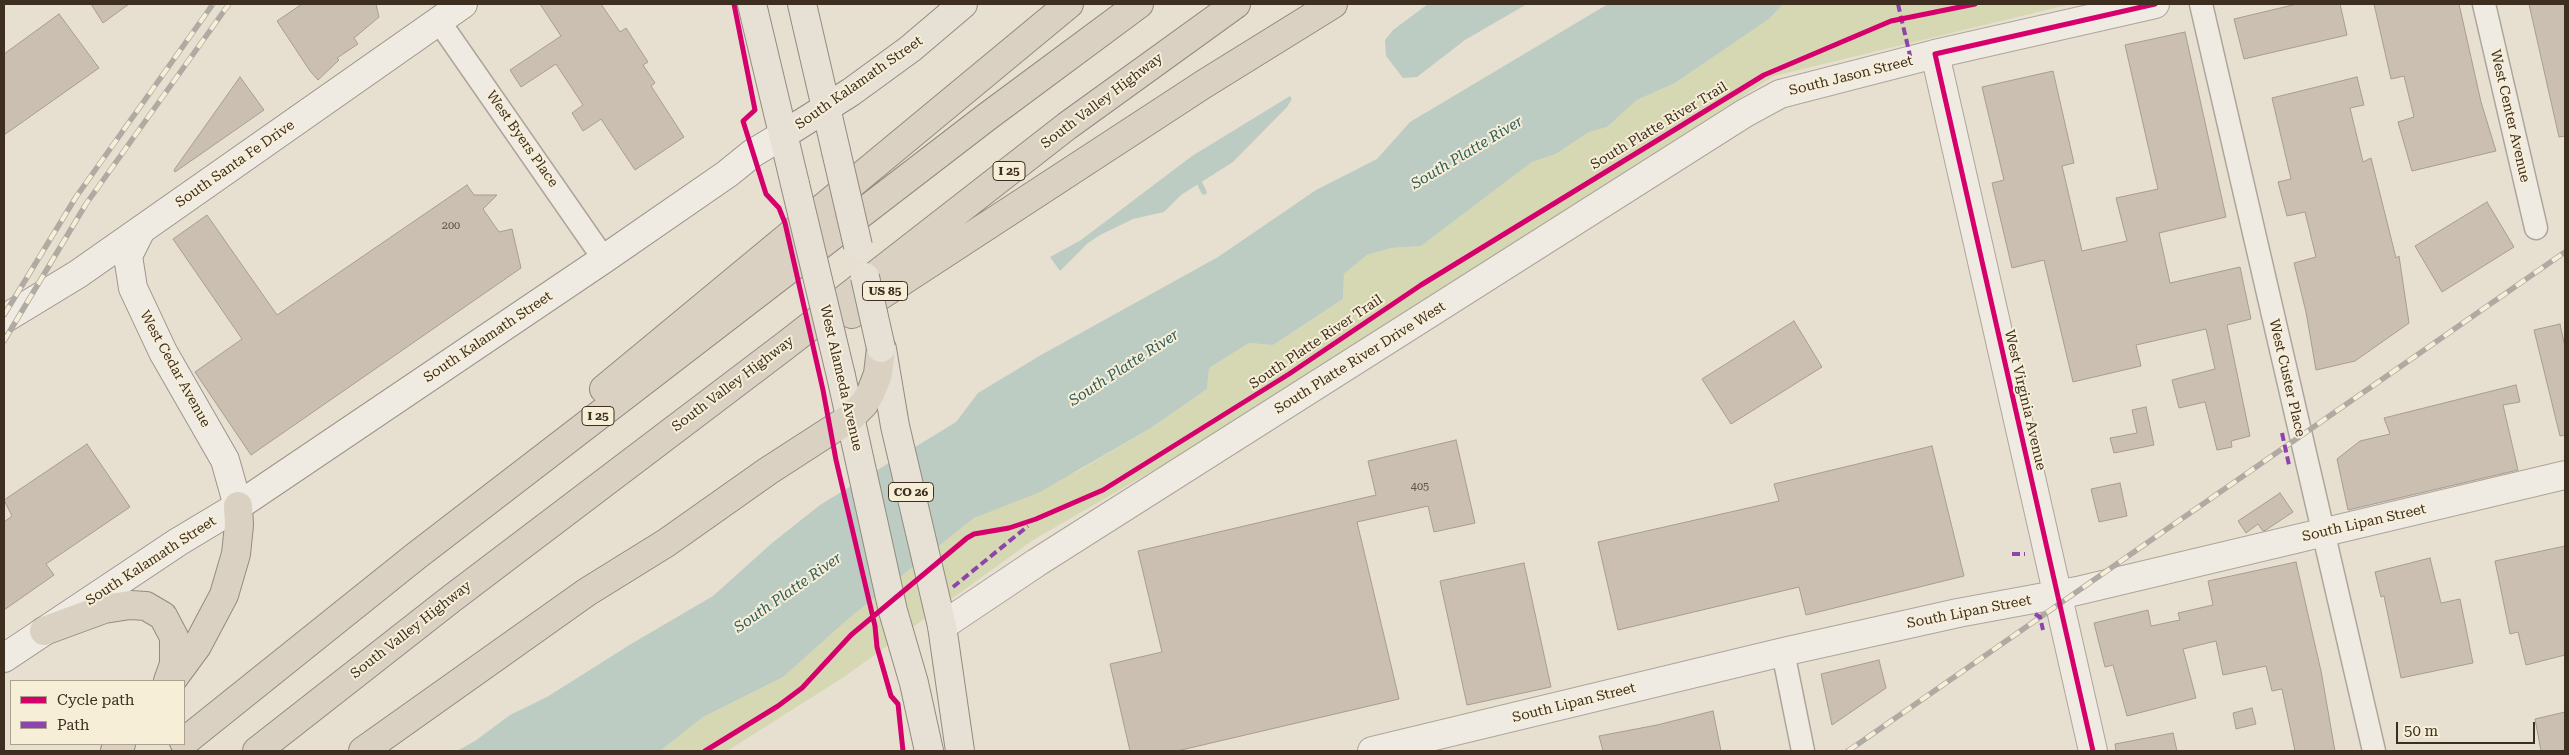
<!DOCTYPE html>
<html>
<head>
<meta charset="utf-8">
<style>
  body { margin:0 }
  #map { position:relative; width:2569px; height:755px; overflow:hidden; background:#e7e0d1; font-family:"Roboto Serif",serif }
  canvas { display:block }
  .frame { position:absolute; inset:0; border:5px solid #3d2e20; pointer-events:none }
  .legend { position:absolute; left:10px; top:680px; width:175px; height:65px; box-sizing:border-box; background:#f7eed8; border:1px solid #ada18e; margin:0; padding:6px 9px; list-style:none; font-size:15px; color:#3d2e20 }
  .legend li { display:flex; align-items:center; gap:10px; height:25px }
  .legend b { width:25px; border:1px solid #ada18e }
  .scale { position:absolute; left:2396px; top:722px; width:139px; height:22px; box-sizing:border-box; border:2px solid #3d2e20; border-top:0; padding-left:6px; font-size:15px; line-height:18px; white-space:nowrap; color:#3d2e20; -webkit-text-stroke:4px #f7eed8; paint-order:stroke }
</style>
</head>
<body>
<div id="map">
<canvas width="2569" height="755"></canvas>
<div class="frame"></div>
<ul class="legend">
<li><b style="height:6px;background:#d6006c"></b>Cycle path</li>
<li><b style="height:6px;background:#8e44ad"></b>Path</li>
</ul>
<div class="scale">50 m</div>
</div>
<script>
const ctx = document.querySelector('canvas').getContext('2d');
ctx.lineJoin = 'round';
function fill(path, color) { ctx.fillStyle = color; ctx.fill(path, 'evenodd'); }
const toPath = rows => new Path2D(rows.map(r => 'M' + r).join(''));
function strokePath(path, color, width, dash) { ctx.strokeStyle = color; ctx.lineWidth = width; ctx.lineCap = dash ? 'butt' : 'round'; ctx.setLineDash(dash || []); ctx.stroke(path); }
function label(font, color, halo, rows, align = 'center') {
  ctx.font = font + ' "Roboto Serif",serif'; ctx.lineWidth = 4; ctx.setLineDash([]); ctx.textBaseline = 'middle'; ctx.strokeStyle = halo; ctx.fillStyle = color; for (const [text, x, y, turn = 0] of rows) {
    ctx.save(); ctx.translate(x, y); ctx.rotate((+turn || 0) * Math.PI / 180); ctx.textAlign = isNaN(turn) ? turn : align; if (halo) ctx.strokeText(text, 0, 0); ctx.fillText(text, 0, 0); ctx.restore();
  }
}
fill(toPath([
  [1783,4,2071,4,1774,76,1206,440,1033,540,844,677,727,751,660,751,703,717,783,677,848,619,974,518,1080,470,1151,428,1207,389,1209,368,1249,343,1273,345,1343,299,1344,274,1367,255,1391,248,1421,246,1532,162,1556,154,1589,132,1607,127,1637,100,1675,83,1769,19]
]), '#d6d7b3');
fill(toPath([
  [1428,4,1527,4,1465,40,1417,77,1403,78,1386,56,1385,40,1393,30],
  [1608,4,1783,4,1769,19,1675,83,1637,100,1607,127,1589,132,1556,154,1532,162,1421,246,1391,248,1367,255,1344,274,1343,299,1273,345,1249,343,1209,368,1207,389,1151,428,1040,492,974,518,848,619,783,677,703,717,660,751,457,751,475,741,510,715,547,697,631,644,713,596,772,543,820,505,956,422,978,393,1041,355,1218,257,1316,190,1377,159,1410,122],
  [1290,96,1292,99,1287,107,1233,162,1181,195,1164,212,1133,219,1100,235,1088,243,1060,271,1050,257,1081,240,1192,156]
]), '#bcccc2');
strokePath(toPath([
  [1200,184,1204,192]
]), '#bcccc2', 5.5);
const building = toPath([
  [91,4,129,4,103,23,91,4],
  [302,4,376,4,379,17,354,38,358,44,337,58,339,60,318,80,310,71,277,21,302,4],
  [540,4,601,4,620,32,626,28,648,62,643,65,655,83,651,86,684,137,635,170,601,119,583,131,572,113,583,105,556,64,521,87,510,70,561,36,540,4],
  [2297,4,2340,4,2347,35,2244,59,2234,19,2297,4],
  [2374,4,2459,4,2481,102,2496,151,2412,171,2398,122,2414,117,2404,76,2391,79,2374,4],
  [2529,4,2565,4,2565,136,2559,137,2529,4],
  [59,14,99,68,4,135,4,54,59,14],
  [2185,32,2226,217,2159,233,2170,283,2240,267,2251,319,2227,325,2250,436,2231,441,2232,447,2217,450,2205,402,2179,408,2172,380,2215,369,2206,329,2136,345,2141,366,2073,382,2044,260,2012,268,1992,183,2004,180,1982,87,2053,71,2074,163,2062,166,2082,251,2127,241,2116,198,2158,189,2125,45,2185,32],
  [240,77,264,110,175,172,174,170,240,77],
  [2357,77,2364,105,2350,108,2363,162,2371,158,2396,258,2399,256,2409,323,2355,361,2316,370,2306,312,2294,263,2316,257,2305,212,2287,216,2278,182,2291,179,2272,98,2357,77],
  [467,185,474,195,497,195,483,209,499,232,512,229,521,268,251,455,195,372,242,339,173,239,207,215,277,315,467,185],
  [2487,202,2514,247,2442,292,2415,246,2487,202],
  [1794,321,1822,367,1731,424,1702,379,1794,321],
  [2560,324,2565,347,2565,435,2560,436,2534,330,2560,324],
  [2516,385,2520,402,2503,405,2518,470,2348,510,2337,459,2360,441,2390,434,2384,418,2516,385],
  [2146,407,2154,445,2114,453,2110,438,2137,433,2132,410,2146,407],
  [1456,440,1475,523,1434,532,1428,506,1357,522,1399,699,1177,751,1130,751,1110,664,1162,652,1138,551,1376,495,1368,461,1456,440],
  [87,444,130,507,46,564,54,575,4,610,4,522,12,516,4,500,87,444],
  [1932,446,1964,576,1806,615,1799,587,1618,630,1598,542,1779,501,1774,484,1932,446],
  [2120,483,2127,516,2099,522,2091,489,2120,483],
  [2280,493,2293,512,2266,530,2263,531,2258,524,2246,533,2238,521,2280,493],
  [2565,546,2565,655,2526,665,2518,632,2510,634,2495,561,2565,546],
  [2430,558,2441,603,2460,599,2473,663,2401,678,2384,596,2381,597,2375,572,2430,558],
  [2296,562,2321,671,2335,751,2295,751,2282,689,2272,691,2266,666,2223,675,2216,641,2183,649,2196,698,2127,716,2113,665,2105,667,2094,623,2148,610,2151,626,2180,620,2178,613,2213,605,2208,581,2296,562],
  [1524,563,1551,687,1467,705,1440,581,1524,563],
  [1879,660,1886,688,1832,725,1821,674,1879,660],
  [2252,708,2256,724,2236,729,2233,713,2252,708],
  [1713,711,1721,751,1603,751,1599,736,1657,725,1713,711],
  [2565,712,2565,751,2541,751,2535,719,2565,712],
  [2173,733,2177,751,2116,751,2115,744,2173,733]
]);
fill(building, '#cbbfb2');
strokePath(building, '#a89c90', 1);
const minor = toPath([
  [2201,4,2374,751],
  [2484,4,2536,228],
  [438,20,604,259],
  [1783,652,1803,751]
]);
const tertiary = toPath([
  [1935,54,2093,751],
  [942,626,1036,563,1745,113,1780,94,1935,54,2155,4],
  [1372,751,1783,652,1958,613,2077,591,2565,475]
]);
const secondary = toPath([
  [141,230,128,256,133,288,163,352,225,460,238,506],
  [4,319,78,274,463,4],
  [4,658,178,542,238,506,604,259,727,174,753,153,783,135]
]);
const primary = toPath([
  [752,4,795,184],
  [802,4,836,151],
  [783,135,851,92,910,49,963,4],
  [882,349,895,426,942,626,960,751],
  [841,376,893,611,914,683,929,751]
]);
const motorway = toPath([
  [852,314,1204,84,1333,4],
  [604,389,1069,4],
  [44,631,104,609,130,605,146,606,163,616,174,637,174,664,168,681],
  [172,680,197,646,224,595,236,554,239,525,238,506],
  [184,742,416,556,988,116,1139,4],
  [115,751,121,744],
  [257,751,451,599,786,345,1067,126,1236,4],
  [363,751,587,592,666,543,768,471,850,418,864,404,871,392,878,374,881,348]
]);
strokePath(minor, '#ada599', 25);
strokePath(tertiary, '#ada599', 30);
strokePath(secondary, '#9c958a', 30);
strokePath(primary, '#928b80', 30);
strokePath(motorway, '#928b80', 30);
strokePath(minor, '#efebe3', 22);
strokePath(tertiary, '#efebe3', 28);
strokePath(secondary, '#efebe3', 28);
strokePath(primary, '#e6e1d4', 28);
strokePath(motorway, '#dad1c2', 28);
const rail = toPath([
  [4,315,76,197,213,4],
  [4,341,86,204,229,4],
  [1848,751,2565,252]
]);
strokePath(rail, '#afaaa2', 5.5);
strokePath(rail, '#f7eed8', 4, [11]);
const primaryBridge = toPath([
  [836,151,858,246],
  [795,184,841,376],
  [865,277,881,348]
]);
strokePath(primaryBridge, '#928b80', 30, []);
strokePath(primaryBridge, '#e6e1d4', 28);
strokePath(toPath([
  [1898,4,1911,60],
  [2282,433,2289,465],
  [2012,554,2025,554],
  [953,587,1028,526],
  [2035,614,2040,617,2043,630]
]), '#8e44ad', 4, [8, 4]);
strokePath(toPath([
  [734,4,755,110,743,121,766,194,779,208,785,223,823,390,836,460,875,626,877,647,891,696,898,704,903,751],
  [705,751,778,706,802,688,851,635,967,538,974,534,1009,528,1036,519,1103,490,1289,374,1421,285,1764,75,1891,21,1975,4],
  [2093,751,1935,54,2155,4]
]), '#d6006c', 5);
label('11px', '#605244', null, [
  ["200",451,226],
  ["405",1420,487]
]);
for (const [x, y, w] of [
  [1009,171,32],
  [885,291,45],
  [598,416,32],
  [911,492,45]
]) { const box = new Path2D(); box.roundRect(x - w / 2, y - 9.5, w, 19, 4); ctx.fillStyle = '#f7eed8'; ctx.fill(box); strokePath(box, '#3d2e20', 1); }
label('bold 12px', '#3d2e20', null, [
  ["I 25",1009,171],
  ["US 85",885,291],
  ["I 25",598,416],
  ["CO 26",911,492]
]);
label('14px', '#3d2e20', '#f7eed8', [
  ["South Jason Street",1851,76,-14],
  ["South Kalamath Street",859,83,-35],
  ["South Valley Highway",1102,101,-37],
  ["West Center Avenue",2510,116,77],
  ["South Platte River Trail",1659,126,-31],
  ["West Byers Place",522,139,55],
  ["South Santa Fe Drive",235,164,-35],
  ["South Kalamath Street",488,337,-34],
  ["South Platte River Trail",1316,342,-34],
  ["South Platte River Drive West",1360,358,-32],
  ["West Cedar Avenue",175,369,61],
  ["West Alameda Avenue",841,378,77],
  ["West Custer Place",2287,378,77],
  ["South Valley Highway",733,384,-37],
  ["West Virginia Avenue",2025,400,77],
  ["South Lipan Street",2364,523,-13],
  ["South Kalamath Street",151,561,-33],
  ["South Lipan Street",1969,612,-11],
  ["South Valley Highway",411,630,-38],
  ["South Lipan Street",1574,703,-14]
]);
label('italic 15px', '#2f5d5a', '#f7eed8', [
  ["South Platte River",1467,153,-31],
  ["South Platte River",1124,368,-33],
  ["South Platte River",788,593,-35]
]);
</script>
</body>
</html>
